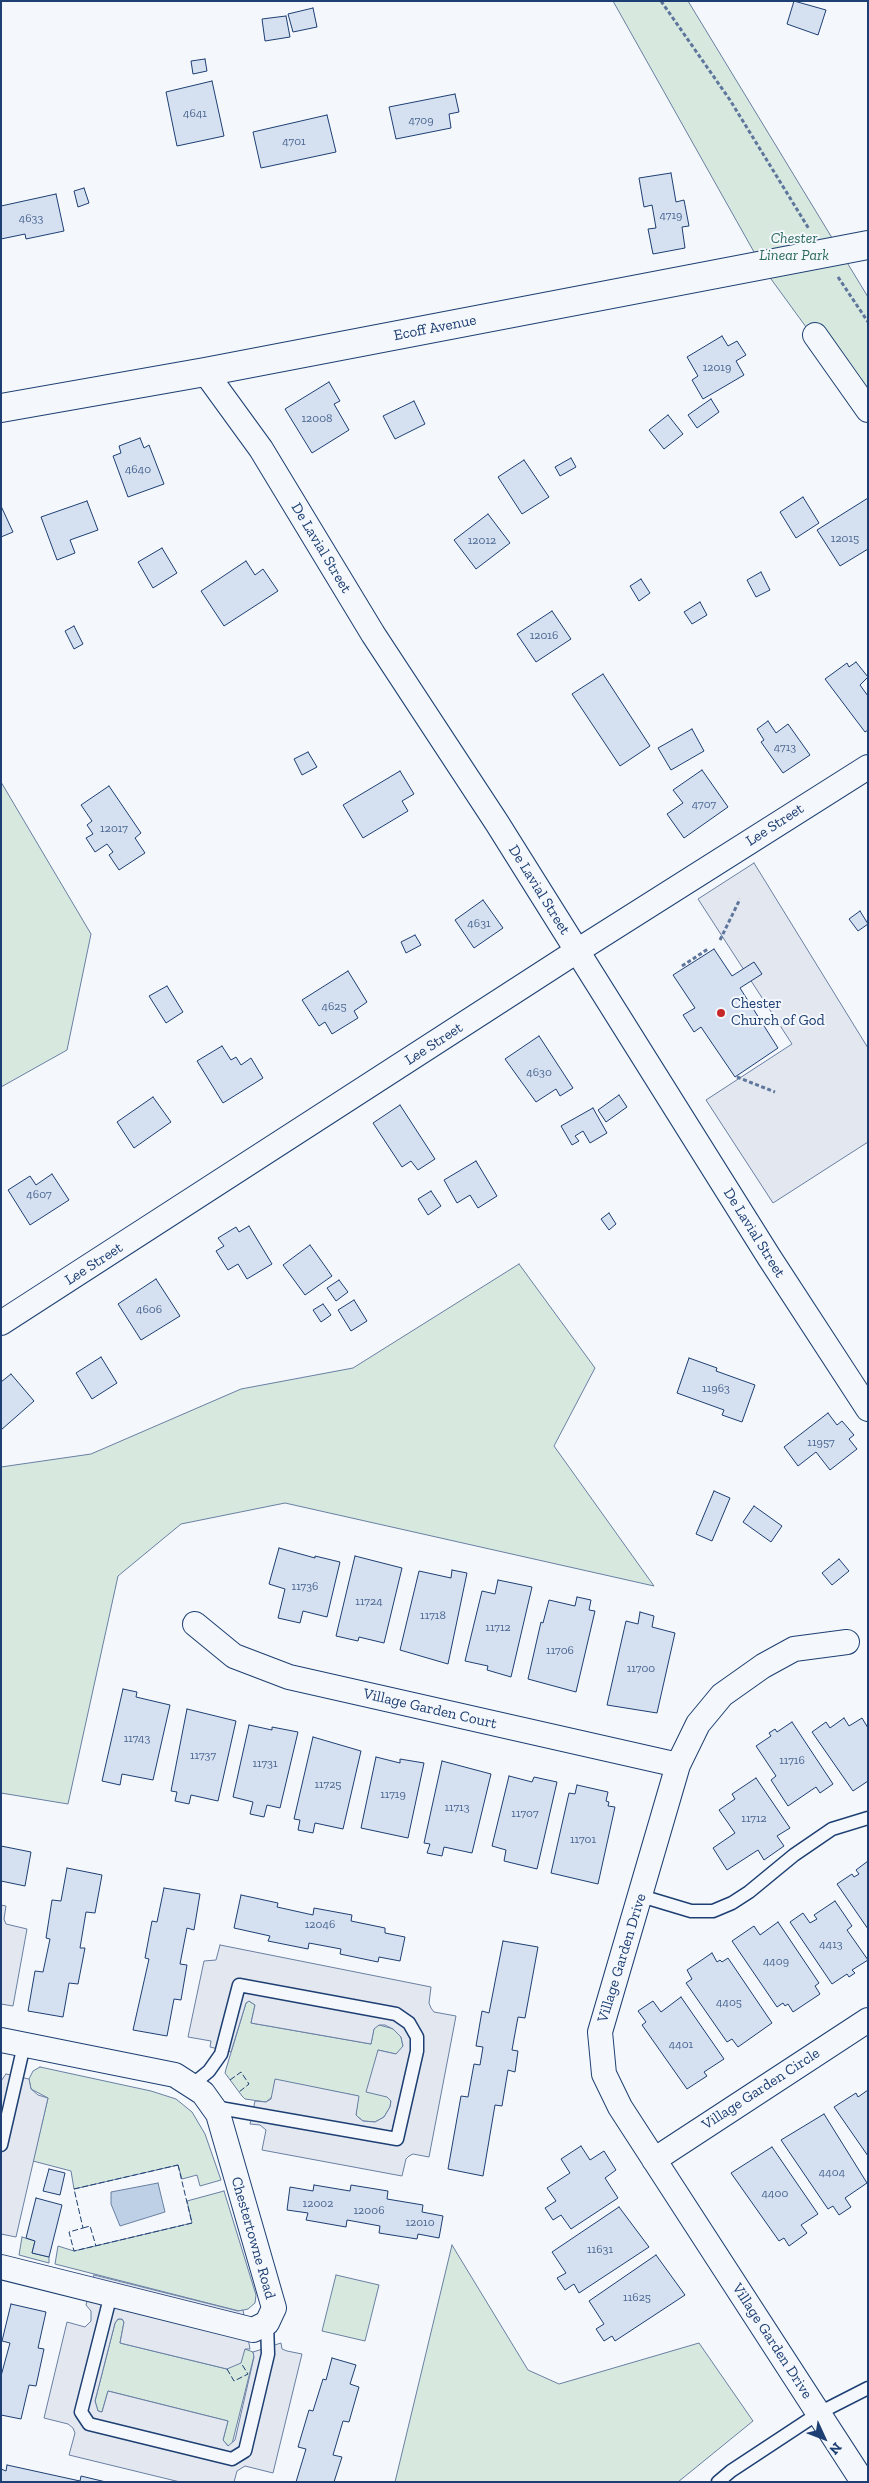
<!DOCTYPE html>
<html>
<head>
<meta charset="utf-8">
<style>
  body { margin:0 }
  #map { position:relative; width:869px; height:2483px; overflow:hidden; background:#f4f7fb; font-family:"Zilla Slab",serif }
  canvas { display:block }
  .frame { position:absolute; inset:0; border:2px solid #1d3f73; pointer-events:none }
  .north { position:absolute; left:799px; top:2413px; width:50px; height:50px; -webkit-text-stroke:4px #f4f7fb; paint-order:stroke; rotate:133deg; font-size:14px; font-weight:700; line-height:20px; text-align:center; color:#1d3f73 }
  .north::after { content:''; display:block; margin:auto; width:18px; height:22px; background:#1d3f73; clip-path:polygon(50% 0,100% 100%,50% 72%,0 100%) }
</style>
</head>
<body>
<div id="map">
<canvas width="869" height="2483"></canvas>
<div class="frame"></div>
<div class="north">N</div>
</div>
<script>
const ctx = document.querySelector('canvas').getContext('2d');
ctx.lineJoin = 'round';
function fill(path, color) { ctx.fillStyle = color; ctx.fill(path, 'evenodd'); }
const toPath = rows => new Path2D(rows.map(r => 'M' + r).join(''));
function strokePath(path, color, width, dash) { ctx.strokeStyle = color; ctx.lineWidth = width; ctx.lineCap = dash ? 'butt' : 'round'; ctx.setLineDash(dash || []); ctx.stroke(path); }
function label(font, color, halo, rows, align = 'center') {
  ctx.font = font + ' "Zilla Slab",serif'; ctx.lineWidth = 4; ctx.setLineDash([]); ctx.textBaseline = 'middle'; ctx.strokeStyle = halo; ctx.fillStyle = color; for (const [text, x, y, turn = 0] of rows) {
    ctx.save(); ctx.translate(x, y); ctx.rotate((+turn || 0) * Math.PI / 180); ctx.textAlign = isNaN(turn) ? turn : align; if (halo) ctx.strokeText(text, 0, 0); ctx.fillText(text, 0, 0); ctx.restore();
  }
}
const green = toPath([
  [613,1,688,1,868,297,868,412,763,268,613,1],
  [1,782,91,934,67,1050,1,1087,1,782],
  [519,1264,595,1368,554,1446,654,1586,285,1503,181,1524,118,1576,68,1804,1,1793,1,1467,91,1454,241,1389,353,1368,519,1264],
  [249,2001,255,2005,251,2023,371,2044,374,2028,379,2025,394,2029,401,2037,403,2046,400,2052,396,2054,378,2050,387,2097,391,2101,390,2107,384,2117,375,2122,363,2121,358,2117,356,2115,358,2096,275,2080,273,2096,266,2102,245,2099,242,2096,225,2073,226,2069,246,2003,249,2001],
  [40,2067,151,2091,176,2099,192,2112,205,2134,221,2180,200,2186,197,2175,182,2179,178,2165,74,2189,71,2171,33,2161,48,2098,31,2089,29,2079,33,2071,40,2067],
  [224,2191,256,2295,255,2303,248,2309,239,2311,55,2264,58,2246,74,2251,192,2223,187,2201,224,2191],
  [22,2237,35,2241,32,2253,49,2257,49,2263,19,2255,22,2237],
  [452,2245,528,2370,559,2384,699,2343,753,2421,678,2482,395,2482,452,2245],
  [336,2275,379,2285,365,2341,322,2331,336,2275],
  [118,2319,122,2319,124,2322,120,2343,227,2369,245,2349,253,2352,254,2356,232,2444,228,2446,223,2440,228,2421,108,2391,102,2412,98,2411,95,2401,115,2323,118,2319]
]);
fill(green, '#d7e8df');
strokePath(green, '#687fa3', 1);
const parking = toPath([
  [754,863,868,1048,868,1142,773,1203,706,1100,792,1044,698,899,754,863],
  [1,1905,6,1906,4,1919,6,1924,27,1929,13,2006,1,2004,1,1905],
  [220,1945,431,1987,429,2003,431,2008,434,2012,456,2016,429,2157,413,2154,409,2156,406,2159,402,2176,262,2150,266,2130,260,2125,250,2124,255,2101,266,2102,271,2099,275,2079,359,2096,356,2115,358,2117,363,2121,375,2122,384,2117,390,2107,391,2101,387,2097,366,2092,378,2050,396,2054,403,2046,401,2037,393,2029,385,2025,379,2025,374,2029,371,2044,251,2023,255,2005,249,2001,246,2003,231,2052,210,2047,211,2041,188,2037,204,1961,216,1960,220,1945],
  [6,2074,29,2079,31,2089,38,2095,48,2098,16,2237,1,2234,1,2081,6,2074],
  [94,2275,238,2311,243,2310,250,2349,245,2349,241,2363,227,2369,120,2343,124,2322,122,2319,118,2319,115,2323,95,2401,98,2411,102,2412,108,2391,228,2421,223,2440,228,2446,235,2440,254,2357,253,2352,281,2343,282,2349,287,2351,302,2354,273,2473,245,2466,237,2471,234,2482,180,2482,69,2455,75,2433,73,2428,68,2424,44,2418,67,2322,85,2327,91,2321,91,2311,86,2305,94,2275]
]);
fill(parking, '#e3e8f0');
strokePath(parking, '#687fa3', 1);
const water = toPath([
  [158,2183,165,2212,120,2226,111,2204,111,2192,158,2183]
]);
fill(water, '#bed0e5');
strokePath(water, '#687fa3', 1);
const building = toPath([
  [794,1,826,10,818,35,787,24,794,1],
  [313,8,317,27,293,32,288,14,313,8],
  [286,16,290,37,265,41,262,19,286,16],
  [205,59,207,71,193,74,191,61,205,59],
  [212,81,224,136,177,146,166,92,212,81],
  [455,94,459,112,449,114,451,128,396,139,389,107,455,94],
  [327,115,336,152,261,168,253,132,327,115],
  [671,173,676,202,684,200,689,226,682,227,685,248,653,254,648,229,656,228,652,205,644,207,639,178,671,173],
  [84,188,89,203,78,207,74,191,84,188],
  [56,194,64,231,26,239,25,234,1,239,1,206,56,194],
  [722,336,728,346,737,341,746,355,736,361,744,375,703,399,692,380,698,376,687,357,722,336],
  [329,382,340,401,334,404,349,430,312,453,285,409,329,382],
  [711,399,719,412,697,428,688,415,711,399],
  [414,401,425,424,395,439,383,416,414,401],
  [668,415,683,434,664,449,649,430,668,415],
  [140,438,144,448,149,445,164,484,128,497,113,456,121,453,119,446,140,438],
  [571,458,576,467,560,476,555,467,571,458],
  [524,460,549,497,522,514,498,477,524,460],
  [803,497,819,523,796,538,780,512,803,497],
  [868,498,868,549,840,566,817,530,868,498],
  [87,501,98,530,70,540,75,553,57,560,41,517,87,501],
  [1,506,13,532,1,537,1,506],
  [488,514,510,543,476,569,454,540,488,514],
  [162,548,177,573,153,588,138,562,162,548],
  [246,561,255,575,263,569,278,591,224,626,201,591,246,561],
  [761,572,770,590,756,597,747,580,761,572],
  [641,579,650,593,639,601,630,586,641,579],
  [700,602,707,615,692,624,684,612,700,602],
  [552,611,571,639,536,662,517,634,552,611],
  [74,626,83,644,74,649,65,631,74,626],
  [856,662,868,677,860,685,868,696,868,730,865,732,825,679,847,663,849,667,856,662],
  [603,674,650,746,620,766,572,694,603,674],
  [768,721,776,733,788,724,810,755,783,773,761,742,764,740,757,729,768,721],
  [692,729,704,751,671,770,658,748,692,729],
  [308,752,317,767,302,775,294,759,308,752],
  [702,770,728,807,684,838,667,814,683,803,673,790,702,770],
  [400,771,414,794,402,801,408,811,363,838,343,805,400,771],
  [109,786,141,833,135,838,145,853,119,870,109,855,113,852,107,844,95,852,86,838,93,834,87,825,92,821,81,805,109,786],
  [483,900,503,928,474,948,455,920,483,900],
  [860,911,868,924,858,931,849,919,860,911],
  [415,935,421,945,406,953,401,942,415,935],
  [714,949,732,976,754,962,762,974,740,988,778,1048,735,1077,701,1027,694,1032,683,1015,695,1008,673,975,714,949],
  [348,971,367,1002,354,1011,358,1018,332,1034,325,1022,319,1026,302,1000,348,971],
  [167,986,183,1012,166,1023,149,996,167,986],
  [539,1036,573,1088,560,1096,556,1089,536,1102,505,1059,539,1036],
  [222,1046,231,1060,236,1057,241,1065,251,1058,263,1078,223,1103,197,1061,222,1046],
  [619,1095,627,1107,606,1122,598,1110,619,1095],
  [153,1097,171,1122,134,1148,117,1122,153,1097],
  [400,1105,435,1159,418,1170,411,1161,402,1167,373,1123,400,1105],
  [593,1108,607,1133,590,1143,583,1131,575,1136,579,1141,572,1145,561,1126,593,1108],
  [476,1161,497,1196,478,1208,470,1195,457,1203,444,1180,476,1161],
  [52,1174,69,1200,30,1225,8,1190,30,1176,36,1185,52,1174],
  [431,1191,441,1206,428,1215,418,1199,431,1191],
  [609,1213,616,1224,609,1230,601,1219,609,1213],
  [249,1226,272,1264,247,1279,238,1264,228,1270,216,1251,224,1246,218,1238,236,1227,239,1232,249,1226],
  [310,1245,332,1276,305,1295,283,1265,310,1245],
  [156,1279,180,1316,141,1340,118,1304,156,1279],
  [339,1280,348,1292,336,1301,327,1288,339,1280],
  [354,1300,367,1321,351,1331,338,1310,354,1300],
  [323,1304,331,1315,321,1322,313,1310,323,1304],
  [101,1357,117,1383,92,1399,76,1373,101,1357],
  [689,1358,717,1368,716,1371,755,1385,742,1422,722,1415,724,1410,677,1393,689,1358],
  [11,1374,34,1401,1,1430,1,1382,11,1374],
  [828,1413,837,1425,842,1421,854,1435,849,1439,857,1449,830,1470,816,1452,798,1466,784,1447,828,1413],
  [714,1491,730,1498,712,1541,696,1534,714,1491],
  [754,1506,782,1526,771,1542,743,1522,754,1506],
  [279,1548,315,1558,315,1556,340,1562,327,1617,303,1611,300,1623,278,1618,285,1589,269,1584,279,1548],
  [355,1556,402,1568,384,1643,359,1637,358,1641,336,1636,355,1556],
  [839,1559,849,1571,832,1585,822,1573,839,1559],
  [452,1570,467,1573,448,1664,400,1650,419,1571,451,1578,452,1570],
  [498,1580,532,1587,511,1677,487,1670,488,1666,465,1661,482,1591,495,1594,498,1580],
  [577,1597,591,1600,589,1610,595,1611,576,1692,528,1679,541,1622,543,1623,549,1600,575,1606,577,1597],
  [640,1612,654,1616,652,1627,675,1633,657,1713,607,1705,626,1621,638,1624,640,1612],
  [123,1689,137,1692,136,1697,170,1705,153,1780,122,1774,120,1785,102,1781,123,1689],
  [187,1709,236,1721,218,1801,191,1795,189,1804,175,1801,177,1792,171,1791,187,1709],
  [844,1718,849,1726,862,1718,868,1728,868,1781,853,1791,812,1732,826,1722,830,1728,844,1718],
  [792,1722,833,1784,820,1793,816,1787,788,1806,771,1780,776,1776,756,1746,771,1736,769,1733,775,1729,777,1732,792,1722],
  [249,1725,272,1730,272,1727,298,1732,280,1808,267,1805,264,1817,250,1814,253,1802,233,1797,249,1725],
  [313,1737,361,1751,343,1829,315,1823,313,1833,298,1830,300,1820,294,1819,313,1737],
  [376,1757,400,1763,400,1759,424,1763,408,1838,361,1828,376,1757],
  [442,1761,491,1774,472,1853,444,1847,442,1856,427,1853,430,1844,424,1843,442,1761],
  [509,1776,532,1782,534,1777,557,1782,537,1869,504,1861,506,1850,492,1846,509,1776],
  [756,1778,790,1828,777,1836,784,1846,764,1860,758,1850,727,1870,713,1848,735,1833,719,1810,735,1799,732,1794,756,1778],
  [577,1785,608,1792,606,1801,609,1802,608,1806,615,1807,598,1884,551,1873,569,1793,575,1794,577,1785],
  [1,1846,31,1852,25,1886,1,1881,1,1846],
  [868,1861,868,1929,837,1884,852,1874,854,1877,859,1874,856,1870,868,1861],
  [67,1868,102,1875,95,1913,86,1912,80,1948,85,1948,78,1984,69,1983,63,2017,28,2011,35,1971,43,1972,50,1939,46,1938,52,1900,61,1901,67,1868],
  [164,1888,200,1894,194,1930,187,1928,180,1964,187,1965,181,2000,174,1999,167,2036,133,2030,149,1959,145,1958,152,1921,157,1922,164,1888],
  [241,1895,278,1903,277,1907,313,1915,314,1908,352,1915,351,1921,385,1928,385,1933,405,1937,400,1961,379,1957,378,1962,340,1954,341,1949,309,1943,308,1949,268,1941,270,1936,234,1928,241,1895],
  [835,1901,852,1926,847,1930,868,1960,852,1970,855,1973,849,1977,847,1974,832,1984,790,1922,803,1913,810,1923,817,1919,814,1915,835,1901],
  [778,1922,819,1983,815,1986,820,1994,793,2012,788,2004,785,2006,783,2003,777,2007,732,1941,754,1926,760,1935,778,1922],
  [503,1941,538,1947,525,2018,518,2017,512,2050,518,2051,515,2072,508,2070,502,2106,495,2105,483,2176,448,2169,461,2096,468,2097,474,2064,480,2065,483,2047,476,2046,482,2011,489,2013,503,1941],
  [712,1953,717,1962,720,1960,722,1962,728,1958,772,2023,738,2047,732,2039,727,2042,686,1983,692,1979,687,1970,712,1953],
  [681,1997,724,2059,704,2072,707,2076,687,2089,642,2025,646,2022,638,2011,653,2001,661,2012,681,1997],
  [868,2090,868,2156,834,2107,856,2093,858,2097,868,2090],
  [824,2114,867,2183,845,2198,851,2207,839,2215,833,2206,828,2209,781,2140,824,2114],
  [581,2146,590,2160,604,2151,616,2170,605,2178,618,2198,571,2229,561,2215,553,2220,545,2208,556,2201,547,2188,570,2173,561,2159,581,2146],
  [772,2147,818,2214,801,2225,807,2233,789,2246,784,2238,779,2241,731,2173,772,2147],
  [49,2169,65,2173,60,2195,43,2191,49,2169],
  [314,2185,350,2191,351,2185,388,2191,387,2199,423,2205,422,2212,443,2216,439,2238,418,2234,417,2239,379,2233,380,2226,347,2220,346,2227,306,2220,308,2213,287,2210,290,2187,313,2191,314,2185],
  [36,2198,62,2205,49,2257,32,2253,35,2241,26,2238,36,2198],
  [619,2207,649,2247,579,2293,574,2284,565,2290,557,2278,566,2273,552,2252,619,2207],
  [656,2255,685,2295,615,2341,612,2336,604,2341,596,2329,604,2324,589,2301,656,2255],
  [11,2304,46,2312,38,2348,44,2349,36,2386,29,2385,21,2419,1,2415,1,2376,10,2343,2,2341,11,2304],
  [332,2358,356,2365,350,2384,359,2387,349,2422,343,2421,333,2455,342,2457,334,2482,296,2482,306,2449,298,2447,309,2410,313,2411,323,2379,326,2380,332,2358],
  [7,2465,80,2481,81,2476,106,2482,1,2482,1,2469,6,2471,7,2465]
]);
fill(building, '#d5e0f0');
strokePath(building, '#1d3f73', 1);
const lane = toPath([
  [641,1896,691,1911,713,1911,732,1903,749,1892,794,1855,832,1829,868,1818],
  [192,2085,209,2071,221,2054,239,1985,396,2014,409,2023,417,2037,417,2051,397,2139,214,2107],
  [1,2145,24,2045],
  [111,2294,81,2412,89,2424,232,2459,245,2451,268,2354,267,2323],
  [718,2482,731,2471,819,2413,868,2388]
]);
const street = toPath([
  [815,335,868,410],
  [205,372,261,449,373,634,497,823,769,1257,868,1409],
  [1,1323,577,951,868,767],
  [195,1624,234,1656,289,1677,678,1765],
  [847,1642,794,1649,763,1666,722,1695,698,1724,678,1765,600,2032,604,2074,620,2107,863,2482],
  [1,2040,175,2075,203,2093,218,2114,274,2308,267,2323,253,2330,1,2267],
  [654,2160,868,2020]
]);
const secondary = toPath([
  [1,408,205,372,868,245]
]);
strokePath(lane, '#1d3f73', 15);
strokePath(street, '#1d3f73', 26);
strokePath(secondary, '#1d3f73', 30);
strokePath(toPath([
  [661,1,730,100,809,229],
  [838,277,868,322],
  [720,940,740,899],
  [682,966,708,949],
  [737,1077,775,1092]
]), '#5e769c', 3, [4, 2.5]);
strokePath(lane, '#f4f7fb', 12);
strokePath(street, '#f4f7fb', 24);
strokePath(secondary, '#f4f7fb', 28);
strokePath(toPath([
  [230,2080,241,2072,249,2084,239,2092],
  [178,2165,192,2223,74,2251,69,2232,83,2228,74,2189,178,2165],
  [83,2228,90,2226,96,2246],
  [227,2369,234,2381,248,2374,241,2363]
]), '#1d3f73', 1, [6, 2.5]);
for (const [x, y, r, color] of [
  [721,1013,5,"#c62828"]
]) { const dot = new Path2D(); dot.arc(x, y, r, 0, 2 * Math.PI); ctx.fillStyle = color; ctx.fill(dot); strokePath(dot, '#f4f7fb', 2); }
label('12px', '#4b6792', null, [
  ["4641",195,114],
  ["4709",421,121],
  ["4701",294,142],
  ["4719",671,216],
  ["4633",31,219],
  ["12019",717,368],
  ["12008",317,419],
  ["4640",138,470],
  ["12015",845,539],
  ["12012",482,541],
  ["12016",544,636],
  ["4713",785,748],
  ["4707",704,805],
  ["12017",114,829],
  ["4631",479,924],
  ["4625",334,1007],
  ["4630",539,1073],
  ["4607",39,1195],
  ["4606",149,1310],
  ["11963",716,1389],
  ["11957",821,1443],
  ["11736",305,1587],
  ["11724",369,1602],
  ["11718",433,1616],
  ["11712",498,1628],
  ["11706",560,1651],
  ["11700",641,1669],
  ["11743",137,1739],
  ["11737",203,1756],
  ["11716",792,1761],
  ["11731",265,1764],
  ["11725",328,1785],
  ["11719",393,1795],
  ["11713",457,1808],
  ["11707",525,1814],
  ["11712",754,1819],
  ["11701",583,1840],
  ["12046",320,1925],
  ["4413",831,1945],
  ["4409",776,1962],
  ["4405",729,2003],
  ["4401",681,2045],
  ["4404",832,2173],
  ["4400",775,2194],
  ["12002",318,2204],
  ["12006",369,2211],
  ["12010",420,2223],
  ["11631",600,2250],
  ["11625",637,2298]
]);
label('italic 15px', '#2c6c60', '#f4f7fb', [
  ["Chester",794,239],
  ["Linear Park",794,256]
]);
label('15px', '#1d3f73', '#f4f7fb', [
  ["Ecoff Avenue",435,328,-11],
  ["De Lavial Street",321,548,59],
  ["Lee Street",775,825,-33],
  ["De Lavial Street",539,890,58],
  ["Lee Street",434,1044,-33],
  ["De Lavial Street",754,1233,58],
  ["Lee Street",94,1264,-33],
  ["Village Garden Court",430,1709,13],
  ["Village Garden Drive",622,1958,-73],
  ["Village Garden Circle",761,2089,-33],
  ["Chestertowne Road",253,2238,74],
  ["Village Garden Drive",772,2341,57]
]);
label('15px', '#1d3f73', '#f4f7fb', [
  ["Chester",731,1004],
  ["Church of God",731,1021]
], 'left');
</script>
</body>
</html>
